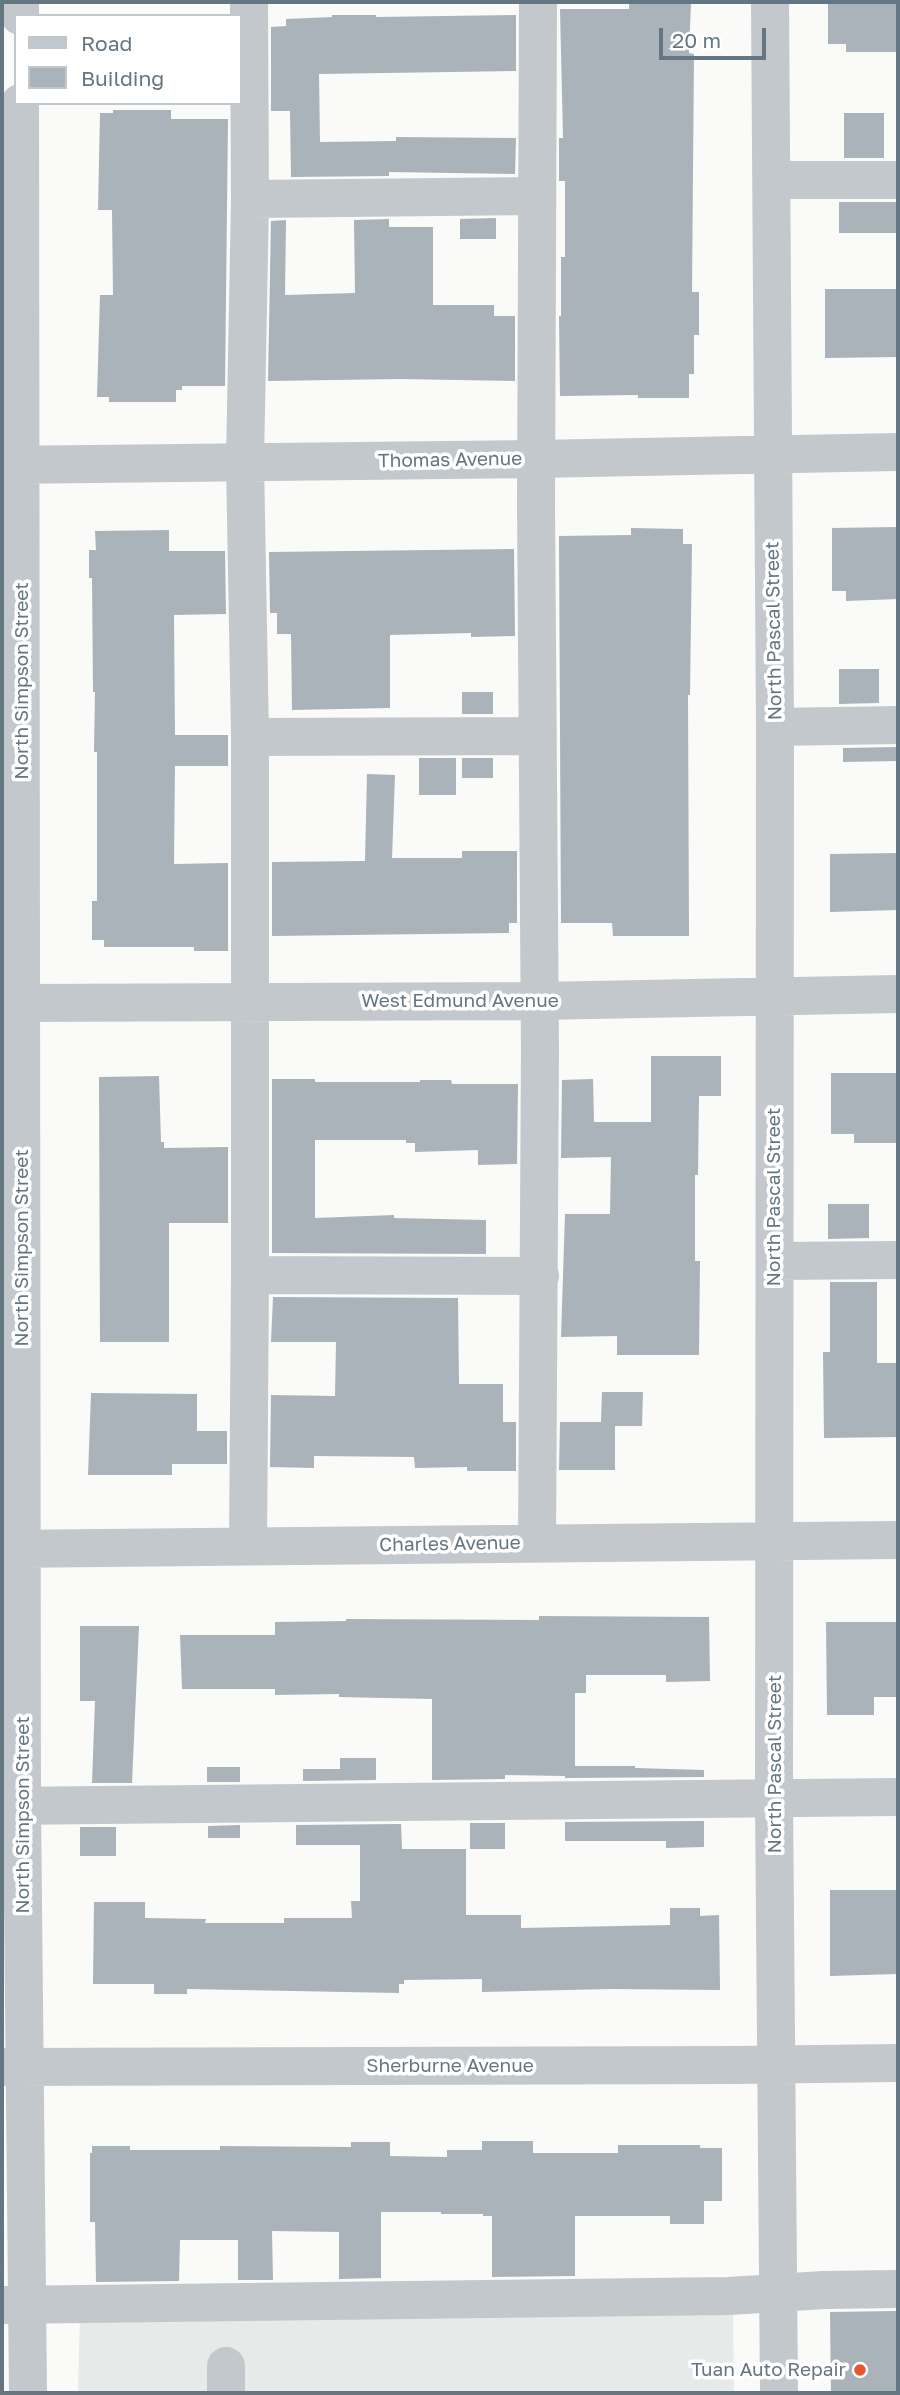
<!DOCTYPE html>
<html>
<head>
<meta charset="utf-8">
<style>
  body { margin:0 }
  #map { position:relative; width:900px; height:2395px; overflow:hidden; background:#fafaf8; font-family:"Golos Text",sans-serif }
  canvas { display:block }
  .frame { position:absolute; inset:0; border:4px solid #657683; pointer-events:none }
  .legend { position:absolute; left:14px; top:14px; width:228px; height:91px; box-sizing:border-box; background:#fff; border:2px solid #c1c8cd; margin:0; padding:9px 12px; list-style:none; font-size:21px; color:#657683 }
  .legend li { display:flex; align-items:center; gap:14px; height:35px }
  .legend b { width:35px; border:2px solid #c1c8cd }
  .scale { position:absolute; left:659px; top:28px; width:107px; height:32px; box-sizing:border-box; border:4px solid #657683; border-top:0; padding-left:9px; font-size:21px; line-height:24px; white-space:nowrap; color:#657683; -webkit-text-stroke:5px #fff; paint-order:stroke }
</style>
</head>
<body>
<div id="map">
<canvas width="900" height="2395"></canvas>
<div class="frame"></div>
<ul class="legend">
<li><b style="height:9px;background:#c3c8cc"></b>Road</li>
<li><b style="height:19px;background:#aab3b9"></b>Building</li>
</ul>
<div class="scale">20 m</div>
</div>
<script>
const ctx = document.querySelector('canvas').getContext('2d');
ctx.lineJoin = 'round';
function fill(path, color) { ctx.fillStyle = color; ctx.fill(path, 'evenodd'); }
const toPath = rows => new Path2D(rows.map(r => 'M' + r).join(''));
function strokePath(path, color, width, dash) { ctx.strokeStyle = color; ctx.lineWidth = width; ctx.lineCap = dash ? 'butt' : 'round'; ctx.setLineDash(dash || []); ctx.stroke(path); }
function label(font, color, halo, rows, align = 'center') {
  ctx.font = font + ' "Golos Text",sans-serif'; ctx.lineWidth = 7; ctx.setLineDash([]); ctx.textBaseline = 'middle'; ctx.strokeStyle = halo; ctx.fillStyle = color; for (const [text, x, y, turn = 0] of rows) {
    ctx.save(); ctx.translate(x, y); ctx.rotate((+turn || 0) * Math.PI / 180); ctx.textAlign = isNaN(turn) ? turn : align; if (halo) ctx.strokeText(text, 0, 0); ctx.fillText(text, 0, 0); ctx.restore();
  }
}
fill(toPath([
  [733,2308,734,2393,78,2393,80,2311]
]), '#e8e9e9');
fill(toPath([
  [629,2,691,2,689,53,694,54,692,292,699,292,699,335,694,335,694,374,689,374,689,398,638,398,638,395,560,396,559,316,561,316,561,257,565,257,565,181,559,181,559,138,563,138,560,9,629,9],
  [828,2,898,2,898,52,846,52,846,44,828,44],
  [332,15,376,15,376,17,516,15,516,71,319,74,320,142,396,141,396,137,516,138,515,174,389,172,389,176,291,177,290,111,271,111,271,27,286,26,286,19,332,17],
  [113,110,171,110,171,119,228,119,225,386,182,386,182,390,176,390,176,402,109,402,109,397,97,397,100,295,113,295,112,210,98,210,100,113,113,113],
  [844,113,884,113,884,158,844,158],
  [839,202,898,202,898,233,839,233],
  [496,218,496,239,460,239,460,219],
  [389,219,389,227,433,227,433,305,494,305,494,316,515,316,515,381,400,379,268,381,271,221,286,220,285,295,355,293,354,220],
  [825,289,898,289,898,357,825,358],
  [898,527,898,599,846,601,846,591,832,591,832,528],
  [631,528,683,529,683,544,692,544,690,695,688,695,689,936,613,936,612,923,561,923,559,536,631,535],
  [169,530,169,551,225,551,226,614,174,615,175,735,228,735,228,766,175,766,174,864,228,863,228,951,194,951,194,947,104,947,104,940,92,940,92,901,97,901,97,752,94,752,95,692,93,692,92,578,89,578,89,550,96,550,95,531],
  [514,549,515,636,471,637,471,633,390,635,390,708,292,710,291,634,277,634,277,613,270,613,269,552],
  [839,669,879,669,879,703,839,704],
  [462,692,493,692,493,714,462,714],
  [898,747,898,761,843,762,843,748],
  [419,758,456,758,456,795,419,795],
  [462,758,493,758,493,778,462,778],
  [367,774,395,775,392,858,462,858,462,851,517,851,517,923,509,923,509,933,272,936,272,862,365,861],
  [898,853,898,910,830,912,830,854],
  [651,1056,721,1056,721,1096,699,1096,698,1175,695,1175,695,1261,700,1261,699,1355,617,1355,617,1336,561,1337,565,1214,610,1214,611,1157,561,1158,562,1080,593,1079,594,1122,651,1122],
  [831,1073,898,1073,898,1143,854,1143,854,1134,831,1134],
  [159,1076,161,1142,164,1142,164,1148,228,1147,228,1223,169,1223,169,1342,100,1342,99,1077],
  [272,1079,315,1079,315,1082,420,1082,420,1080,451,1080,452,1084,518,1084,517,1164,478,1165,478,1150,415,1152,415,1143,406,1143,406,1140,315,1140,315,1218,394,1215,394,1218,486,1220,486,1254,272,1253],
  [828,1204,869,1204,869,1238,828,1239],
  [830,1282,877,1282,877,1363,898,1363,898,1437,824,1438,823,1352,830,1352],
  [273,1297,458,1298,459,1384,503,1384,503,1422,516,1422,516,1471,467,1471,467,1467,415,1468,414,1457,314,1456,314,1468,270,1467,271,1395,335,1396,336,1342,271,1342],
  [602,1392,643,1392,642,1426,615,1426,615,1470,559,1470,560,1422,601,1422],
  [91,1393,197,1394,197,1431,227,1431,227,1464,172,1464,172,1475,88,1475],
  [539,1616,709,1617,710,1681,666,1682,666,1675,586,1675,586,1693,575,1693,575,1766,635,1766,635,1768,704,1770,704,1777,565,1778,565,1776,505,1775,505,1779,432,1780,432,1699,339,1697,339,1694,275,1695,275,1689,182,1689,180,1635,275,1635,275,1622,346,1621,346,1619,539,1620],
  [826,1622,898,1622,898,1697,874,1697,874,1715,827,1715],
  [80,1626,139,1626,132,1783,92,1783,95,1701,80,1701],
  [340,1758,376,1758,376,1780,303,1781,303,1769,340,1769],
  [207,1767,240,1767,240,1782,207,1782],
  [704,1821,704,1847,666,1848,666,1841,565,1841,565,1822],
  [470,1823,505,1823,505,1849,470,1849],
  [401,1824,402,1849,466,1849,466,1915,521,1915,521,1928,670,1925,670,1908,700,1908,700,1916,719,1915,720,1990,610,1989,482,1992,482,1979,404,1980,404,1984,399,1984,399,1993,187,1989,187,1994,154,1994,154,1984,93,1984,94,1902,145,1902,145,1918,206,1919,205,1923,284,1923,284,1918,352,1918,351,1901,360,1901,360,1845,296,1845,296,1825],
  [240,1825,240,1838,208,1838,208,1826],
  [80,1827,116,1827,116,1856,80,1856],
  [830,1890,898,1890,898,1974,830,1976],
  [482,2141,533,2141,533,2153,618,2153,618,2145,700,2145,700,2148,722,2148,722,2201,704,2201,704,2224,670,2224,670,2216,575,2216,575,2276,492,2277,492,2216,483,2216,483,2214,441,2214,441,2212,381,2212,381,2278,339,2279,339,2232,272,2231,273,2280,238,2280,238,2240,180,2240,179,2281,96,2282,95,2222,90,2222,90,2153,92,2153,92,2146,130,2146,130,2150,220,2150,220,2146,351,2147,351,2142,390,2142,390,2156,447,2157,447,2150,482,2150],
  [896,2311,898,2393,831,2393,830,2312]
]), '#aab3b9');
strokePath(toPath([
  [20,2,20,16],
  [770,2,775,727,774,1798,779,2393],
  [20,103,22,1806,28,2393],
  [772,180,898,180],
  [250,199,536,196],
  [2,465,536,459,898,452],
  [775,727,898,725],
  [250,737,537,736],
  [22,1003,540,1001,898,994],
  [775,1261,898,1260],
  [250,1275,540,1276],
  [537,1543,540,1050,536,507,538,2],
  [248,1546,250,1275,250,737,245,462,250,199,249,2],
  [2,1549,898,1540],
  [2,1806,898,1797],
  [2,2067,736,2065,898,2063],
  [4,2305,729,2296,824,2290,898,2289],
  [226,2366,226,2393]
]), '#c3c8cc', 38);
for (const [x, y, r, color] of [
  [860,2370,7,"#e4572e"]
]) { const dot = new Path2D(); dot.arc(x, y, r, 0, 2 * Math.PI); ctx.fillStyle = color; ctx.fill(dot); strokePath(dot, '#fff', 2.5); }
label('19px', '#657683', '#fff', [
  ["Thomas Avenue",450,460,-1],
  ["North Pascal Street",774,631,-91],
  ["North Simpson Street",22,681,-90],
  ["West Edmund Avenue",460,1001],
  ["North Pascal Street",774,1197,-90],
  ["North Simpson Street",22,1248,-90],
  ["Charles Avenue",450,1544,-1],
  ["North Pascal Street",775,1764,-90],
  ["North Simpson Street",23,1815,-90],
  ["Sherburne Avenue",450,2066]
]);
label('19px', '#657683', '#fff', [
  ["Tuan Auto Repair",846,2370]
], 'right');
</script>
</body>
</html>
